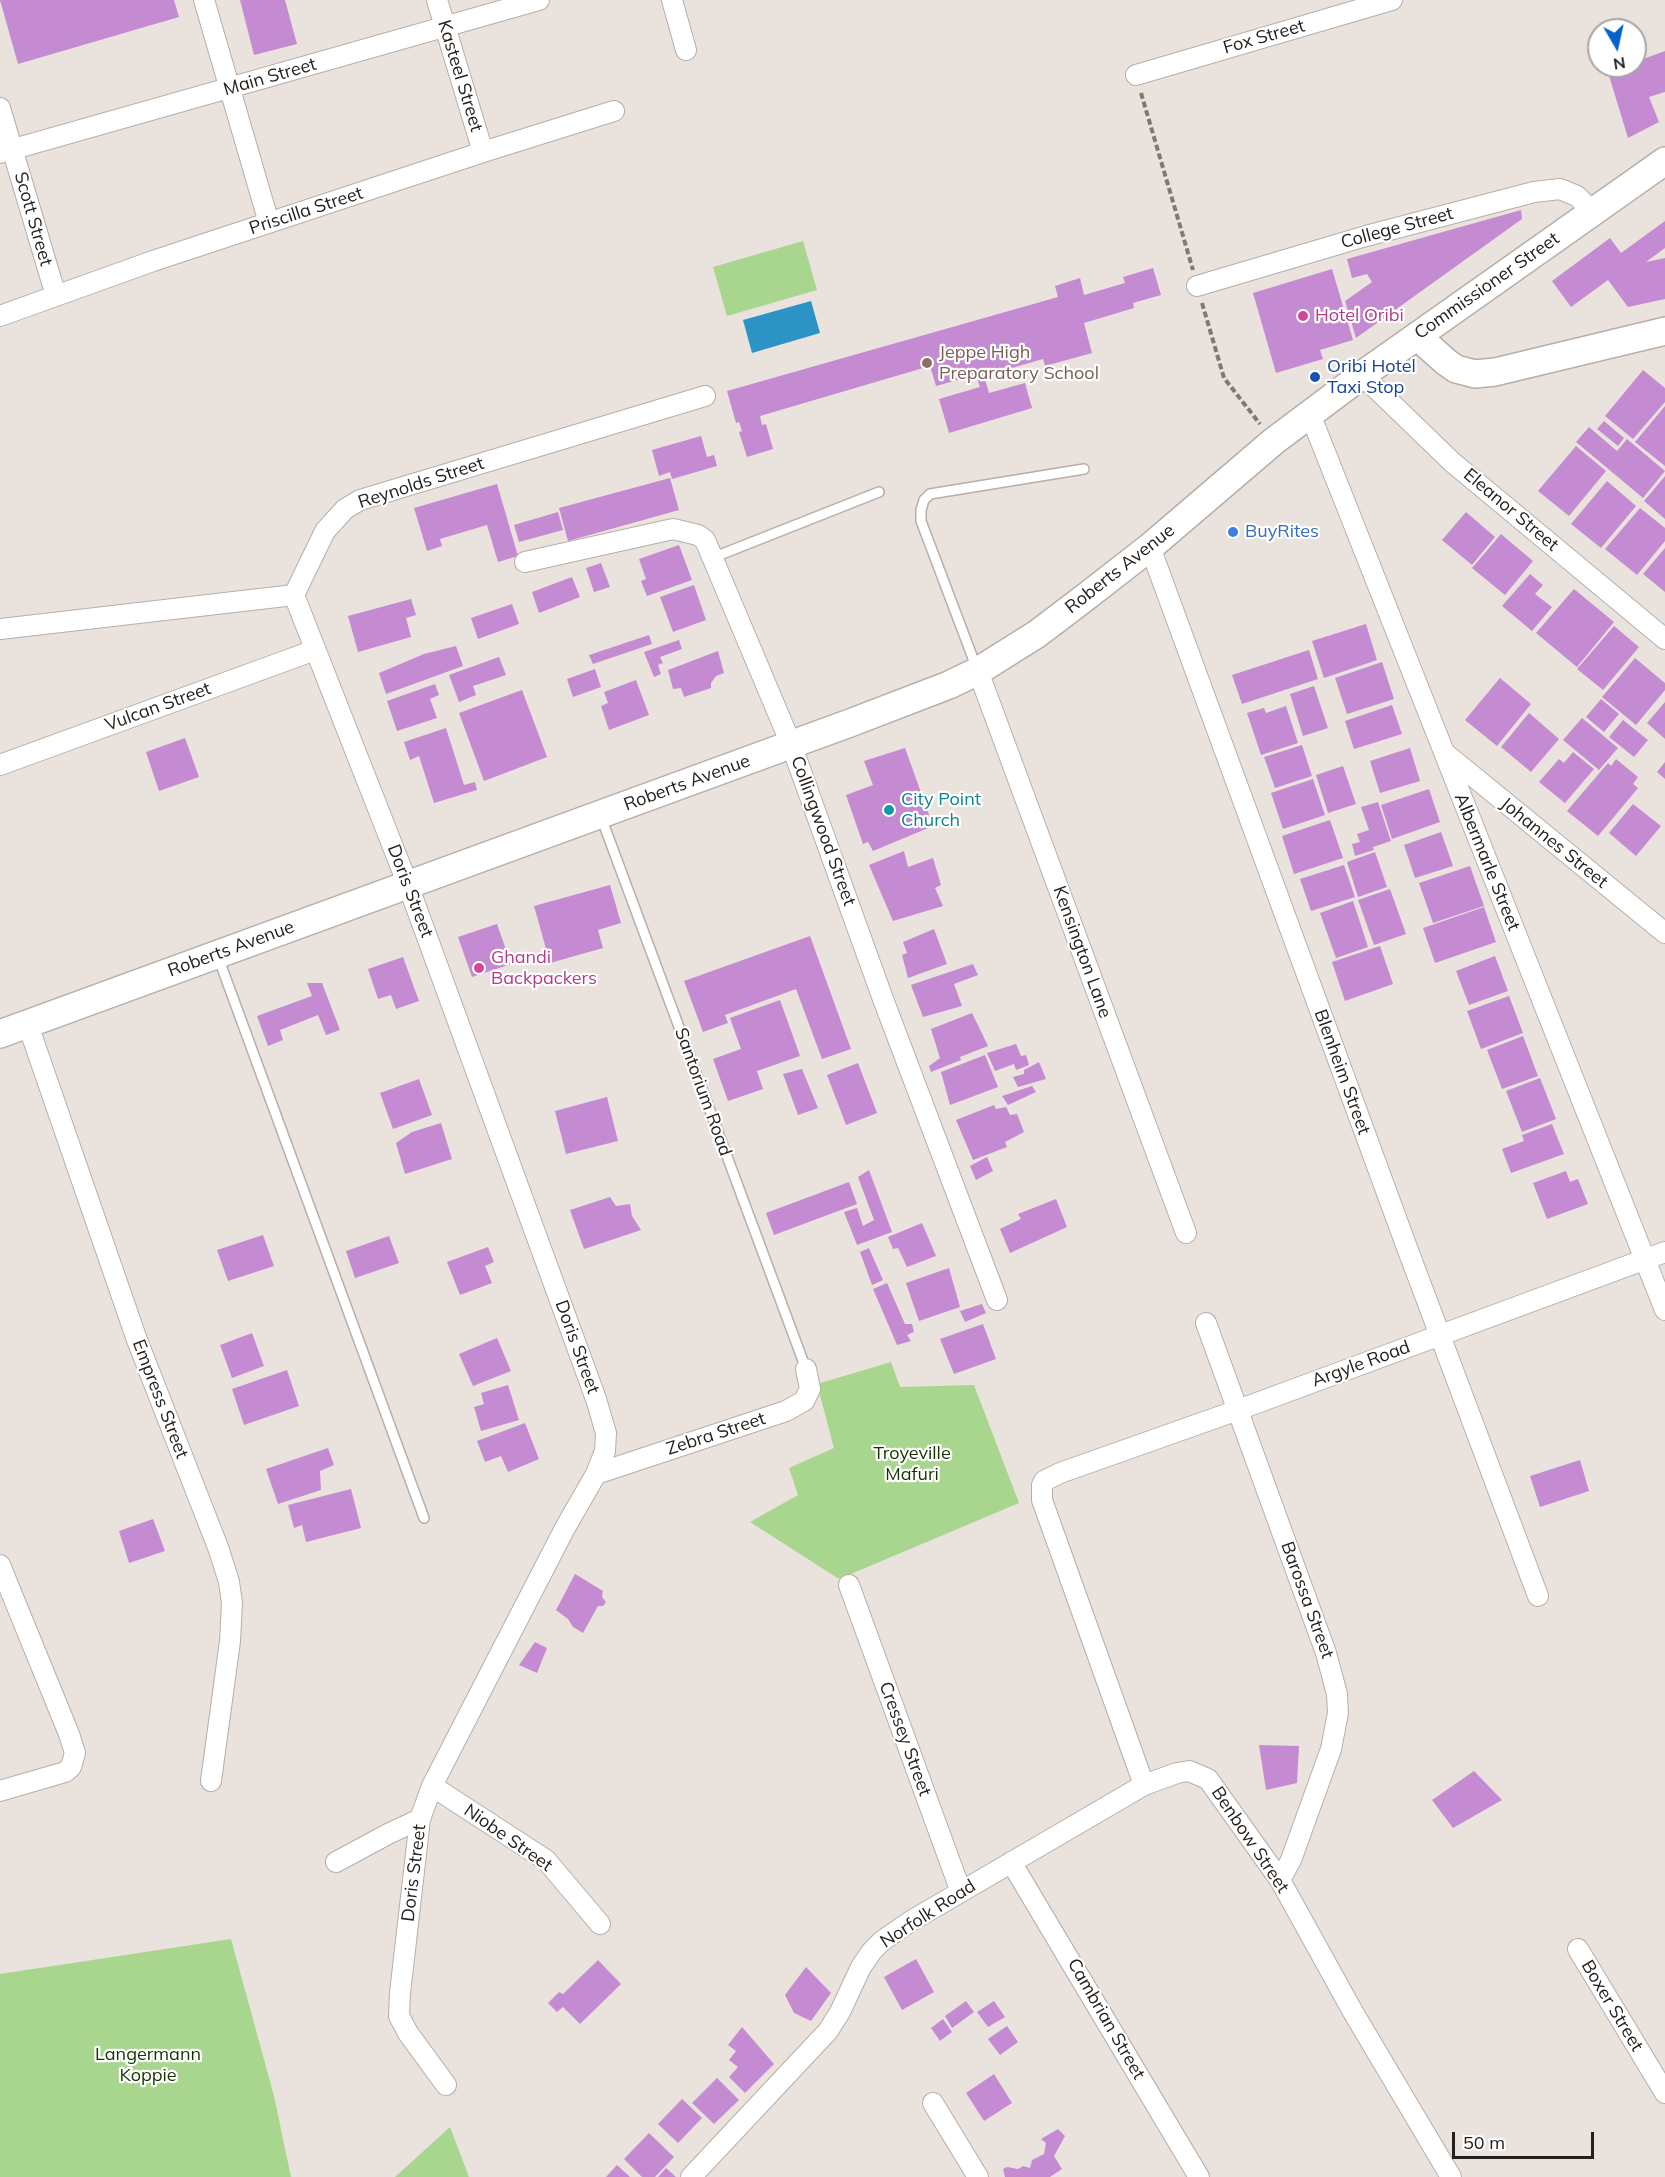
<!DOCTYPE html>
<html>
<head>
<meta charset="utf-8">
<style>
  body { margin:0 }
  #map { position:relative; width:1665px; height:2177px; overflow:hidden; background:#eae2dc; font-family:Mulish,sans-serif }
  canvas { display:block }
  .north { position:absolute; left:1587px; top:18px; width:60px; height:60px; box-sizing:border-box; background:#fff; border:2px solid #a7a6a5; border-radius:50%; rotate:171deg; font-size:16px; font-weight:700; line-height:24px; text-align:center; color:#23201e }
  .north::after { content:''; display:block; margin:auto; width:21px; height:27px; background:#0362cb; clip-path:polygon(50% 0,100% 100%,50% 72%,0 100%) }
  .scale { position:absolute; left:1452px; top:2132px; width:142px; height:27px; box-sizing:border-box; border:3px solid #23201e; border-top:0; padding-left:8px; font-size:18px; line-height:21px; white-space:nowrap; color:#23201e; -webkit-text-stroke:4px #fff; paint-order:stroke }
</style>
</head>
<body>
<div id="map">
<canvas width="1665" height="2177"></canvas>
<div class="north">N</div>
<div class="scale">50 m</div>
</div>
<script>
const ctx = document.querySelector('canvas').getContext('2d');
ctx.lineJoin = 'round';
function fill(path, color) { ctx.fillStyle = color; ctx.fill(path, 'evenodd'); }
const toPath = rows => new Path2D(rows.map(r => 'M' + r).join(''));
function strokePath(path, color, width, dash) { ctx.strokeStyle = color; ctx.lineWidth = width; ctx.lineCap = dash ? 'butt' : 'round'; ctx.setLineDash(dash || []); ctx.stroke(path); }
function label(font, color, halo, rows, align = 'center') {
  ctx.font = font + ' Mulish,sans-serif'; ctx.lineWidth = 4.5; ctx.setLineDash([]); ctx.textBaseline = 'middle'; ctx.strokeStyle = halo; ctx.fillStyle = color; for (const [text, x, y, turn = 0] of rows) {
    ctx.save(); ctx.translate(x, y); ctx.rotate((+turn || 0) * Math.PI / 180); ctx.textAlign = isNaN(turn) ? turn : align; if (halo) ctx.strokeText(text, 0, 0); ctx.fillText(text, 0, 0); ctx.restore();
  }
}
fill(toPath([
  [803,241,817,290,727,316,713,267],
  [891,1362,900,1387,974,1385,1019,1503,839,1579,750,1522,798,1495,789,1468,834,1448,817,1384],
  [231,1939,274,2096,291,2177,0,2177,0,1974],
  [450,2127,469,2177,395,2177]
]), '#a8d68f');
fill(toPath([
  [811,301,820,333,752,353,743,320]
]), '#2b94c5');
fill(toPath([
  [0,0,174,0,179,17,18,64],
  [240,0,285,0,297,44,254,55],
  [1665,51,1665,92,1649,97,1659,122,1628,138,1606,66,1635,66,1635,62],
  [1521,210,1522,219,1356,338,1345,301,1372,282,1367,274,1352,278,1347,259],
  [1665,221,1665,248,1646,262,1665,258,1665,299,1628,307,1608,280,1571,307,1552,281,1610,238,1621,253],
  [1153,268,1161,295,1133,303,1134,308,1084,323,1092,353,1045,366,1043,359,984,376,989,393,1025,383,1032,408,949,433,939,399,980,387,976,375,936,386,930,366,760,416,762,425,766,424,773,449,747,457,739,432,742,431,739,422,736,423,727,391,1058,297,1055,286,1080,278,1084,295,1125,283,1123,277],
  [1332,269,1353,340,1320,350,1323,359,1276,373,1253,293],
  [1643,370,1665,388,1665,402,1633,439,1605,416],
  [1665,406,1665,466,1635,442],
  [1604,421,1624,438,1618,446,1597,429],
  [1589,427,1617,451,1627,439,1665,471,1643,498,1576,442],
  [701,436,707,457,714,455,717,466,672,479,670,472,659,476,652,450],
  [1576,446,1606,471,1569,516,1538,491],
  [1665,476,1665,519,1644,501],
  [670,478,679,510,568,541,559,508],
  [1607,481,1636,506,1601,548,1571,524],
  [497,484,518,556,498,562,487,525,440,539,442,546,427,551,414,508],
  [1640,508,1665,528,1665,541,1637,575,1605,549],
  [558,512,563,530,519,542,514,525],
  [1466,512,1495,537,1472,565,1442,540],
  [1501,534,1533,561,1505,595,1472,568],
  [679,545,692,580,647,596,641,581,646,579,639,559],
  [1665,548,1665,592,1643,574],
  [601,563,610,587,594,592,586,568],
  [1530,574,1543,585,1535,594,1552,607,1532,631,1502,606],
  [572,577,580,597,539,613,532,592],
  [694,585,706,620,673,632,660,597],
  [1574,589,1614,622,1577,667,1536,633],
  [411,599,416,615,406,618,411,637,358,652,348,616],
  [512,604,519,624,478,639,471,618],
  [1366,624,1377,660,1324,678,1312,641],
  [1614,626,1639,647,1603,690,1577,669],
  [649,635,652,644,593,664,589,655],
  [679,640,682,649,660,657,663,663,658,665,661,674,654,677,644,652],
  [456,646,463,666,386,694,379,673,424,654],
  [1309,650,1318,679,1242,704,1232,675],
  [718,651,724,673,716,676,711,683,711,688,684,697,681,688,673,689,668,670],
  [499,657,506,675,473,686,476,695,459,702,449,675],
  [1635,658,1665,683,1665,690,1636,725,1602,697],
  [1382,662,1394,699,1347,714,1335,678],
  [595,669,601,687,573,697,567,679],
  [1500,678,1531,704,1497,746,1465,720],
  [636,680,649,715,609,730,601,706,608,703,604,692],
  [435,684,439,695,430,699,437,718,397,731,387,701],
  [1314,686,1328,728,1303,736,1290,694],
  [522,690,547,757,484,781,459,713],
  [1601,699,1619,714,1604,732,1586,717],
  [1665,702,1665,739,1647,723],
  [1392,705,1402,734,1354,749,1345,721],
  [1286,706,1298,743,1261,755,1247,713,1264,708,1266,713],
  [1529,713,1559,739,1531,772,1501,747],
  [1582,718,1618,748,1599,770,1563,740],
  [1623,720,1648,740,1634,757,1609,737],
  [446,728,464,785,475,782,477,790,434,803,419,756,410,760,404,742],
  [185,738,199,777,159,791,146,752],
  [1302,745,1312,776,1275,788,1264,757],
  [905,748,933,826,873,851,868,842,863,844,846,795,873,785,864,761],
  [1410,748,1420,781,1380,793,1370,761],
  [1573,752,1594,769,1565,803,1539,782,1559,759,1564,763],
  [1616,759,1638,777,1633,784,1638,788,1598,836,1567,811,1608,763,1611,766],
  [1665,762,1665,779,1657,772],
  [1343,766,1356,804,1328,813,1316,775],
  [1313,779,1325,815,1283,829,1271,793],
  [1429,789,1440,822,1392,839,1381,805],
  [1378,802,1391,841,1373,847,1374,850,1355,856,1352,844,1360,842,1357,834,1369,830,1361,807],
  [1633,804,1661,826,1636,856,1609,833],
  [1330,820,1343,858,1294,874,1282,836],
  [1441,832,1453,866,1415,878,1404,845],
  [904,851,908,867,933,858,941,885,935,888,943,906,893,921,869,865],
  [1375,852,1387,887,1358,897,1347,862],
  [1344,865,1355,897,1311,911,1300,879],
  [1470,866,1484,906,1433,923,1419,883],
  [610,885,621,923,598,930,603,948,550,963,534,906],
  [1390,889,1406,934,1374,945,1358,900],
  [1353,901,1368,947,1336,958,1320,913],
  [1484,907,1496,942,1435,963,1423,928],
  [497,924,511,964,472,977,458,937],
  [934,929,947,964,908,978,902,955,907,953,903,942],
  [810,936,851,1049,822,1059,796,989,725,1015,728,1023,703,1032,684,981],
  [1380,946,1393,984,1345,1001,1332,962],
  [1495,956,1508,991,1469,1005,1456,971],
  [403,957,419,1001,396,1009,391,995,378,999,368,969],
  [973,964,978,975,954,984,962,1006,923,1017,911,985],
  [307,983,322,983,340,1030,326,1035,318,1015,280,1030,283,1040,268,1046,257,1016,312,996],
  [1509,996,1523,1033,1481,1049,1467,1011],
  [780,1000,800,1056,757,1071,763,1089,728,1101,713,1059,741,1049,730,1018],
  [972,1013,988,1046,960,1057,961,1060,931,1072,929,1066,940,1058,931,1029],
  [1523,1036,1538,1076,1502,1089,1487,1050],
  [1016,1044,1021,1056,1026,1055,1029,1065,1016,1070,1014,1064,995,1071,987,1053],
  [985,1055,998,1087,950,1105,941,1072],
  [1039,1062,1046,1079,1018,1087,1013,1077,1024,1074,1024,1070],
  [858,1063,877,1113,846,1125,827,1075],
  [802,1069,818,1108,798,1115,783,1074],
  [1540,1078,1556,1119,1522,1132,1506,1091],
  [419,1079,432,1115,393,1129,380,1093],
  [1032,1086,1036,1092,1008,1105,1002,1096],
  [607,1097,618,1141,566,1154,555,1111],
  [994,1105,996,1109,1006,1107,1010,1115,1017,1114,1024,1132,1005,1142,1007,1147,973,1160,956,1120],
  [441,1123,452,1159,405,1174,396,1143,412,1132],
  [1552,1124,1564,1154,1511,1173,1502,1149,1524,1141,1522,1135],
  [987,1157,993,1171,976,1180,970,1166],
  [869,1170,892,1232,857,1245,844,1212,857,1208,863,1226,874,1220,858,1177],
  [1566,1171,1570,1182,1578,1179,1588,1204,1547,1219,1533,1183],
  [849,1182,857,1204,774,1235,766,1213],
  [610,1197,616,1206,630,1204,632,1216,641,1230,584,1249,570,1210],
  [1056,1199,1067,1227,1010,1253,1000,1229,1021,1219,1018,1214],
  [922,1223,936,1256,907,1267,898,1248,893,1249,888,1237],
  [263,1235,274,1266,228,1281,217,1250],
  [389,1236,399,1263,355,1278,346,1251],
  [488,1247,494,1262,485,1266,492,1283,460,1295,447,1262],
  [869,1248,883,1280,872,1285,860,1252],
  [949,1268,960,1307,919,1321,906,1283],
  [887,1283,905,1324,912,1324,914,1332,907,1335,911,1341,897,1345,873,1289],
  [982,1304,986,1313,965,1322,960,1311],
  [983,1324,996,1359,954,1374,940,1339],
  [252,1333,264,1366,232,1378,220,1345],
  [497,1338,511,1371,473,1386,459,1354],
  [287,1370,299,1406,244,1425,232,1389],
  [508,1385,519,1420,481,1431,474,1407,484,1404,481,1393],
  [525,1423,539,1459,508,1472,501,1456,485,1462,477,1441],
  [328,1448,334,1465,320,1471,321,1490,278,1504,266,1469],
  [1580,1460,1589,1491,1540,1507,1530,1476],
  [351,1489,361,1528,306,1542,302,1525,294,1528,288,1505],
  [153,1519,165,1551,129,1563,119,1531],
  [575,1574,603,1591,602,1597,606,1602,603,1606,598,1606,583,1633,573,1627,568,1619,556,1610],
  [535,1642,547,1648,537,1673,519,1665],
  [1259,1745,1299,1746,1297,1783,1266,1790],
  [1474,1771,1502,1800,1453,1828,1432,1800],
  [916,1959,934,1992,902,2010,884,1977],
  [598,1960,621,1984,580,2024,563,2007,557,2012,548,2003,559,1992,563,1994],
  [806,1967,831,1993,811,2021,794,2013,785,1995],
  [966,2001,974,2012,952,2028,945,2016],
  [994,2001,1005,2017,988,2027,977,2012],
  [943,2019,952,2032,940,2041,931,2028],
  [1007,2026,1018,2042,1000,2055,988,2039],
  [742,2027,774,2064,745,2093,729,2077,738,2067,729,2060,736,2051,728,2045],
  [994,2074,1012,2103,984,2121,966,2093],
  [717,2078,739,2100,714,2124,692,2103],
  [682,2099,702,2118,678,2143,658,2124],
  [1058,2129,1065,2136,1054,2156,1062,2169,1050,2177,1005,2177,1003,2169,1007,2167,1018,2169,1023,2166,1030,2168,1032,2160,1044,2154,1046,2143,1041,2139],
  [649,2133,674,2157,655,2177,642,2177,624,2159],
  [617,2165,630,2177,606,2177],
  [666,2168,676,2177,658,2177]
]), '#c58bd2');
const service = toPath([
  [712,558,879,492],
  [977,669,921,521,921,510,924,500,930,494,1084,469],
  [601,817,806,1369],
  [218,957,424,1518]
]);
const minor = toPath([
  [204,0,269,223],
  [437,0,483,152],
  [672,0,686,50],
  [1136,75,1392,0],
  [0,108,56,296],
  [0,153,539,0],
  [1197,286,1366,236,1534,192,1560,189,1577,196,1592,211],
  [0,316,153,261,483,152,614,111],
  [1362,375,1452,462,1665,639],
  [1310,414,1665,1310],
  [1150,547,1406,1245,1538,1596],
  [525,562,673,529,698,535,705,540,791,744,883,999,997,1300],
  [294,595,408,885,596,1399,606,1433,605,1451,596,1474,565,1528,487,1679,432,1786,420,1819,400,1993,399,2016,408,2033,446,2085],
  [0,629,294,595,325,531,345,509,360,500,705,396],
  [978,671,1186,1233],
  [1446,754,1665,933],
  [0,765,315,650],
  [28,1025,137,1340,219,1550,229,1582,232,1603,230,1641,211,1781],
  [1206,1323,1326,1653,1337,1694,1338,1713,1331,1749,1291,1860,1280,1880],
  [596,1474,786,1411,804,1401,810,1389,806,1369],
  [0,1565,69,1734,75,1753,71,1767,65,1772,0,1791],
  [849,1585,961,1892],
  [1144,1785,1042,1500,1042,1485,1044,1481,1060,1473,1238,1410,1665,1252],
  [432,1786,546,1860,600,1924],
  [336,1862,388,1834,420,1819],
  [1011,1862,1199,2177],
  [1578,1949,1665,2093],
  [933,2103,978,2177],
  [691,2177,828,2031,840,2012,861,1967,872,1951,882,1941,911,1921,1144,1785,1177,1773,1189,1771,1208,1779,1280,1880,1353,2012,1451,2177]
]);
const secondary = toPath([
  [1417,336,1446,362,1456,369,1475,374,1495,372,1665,331],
  [0,1034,850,723,949,685,978,671,1037,634,1087,596,1150,547,1274,441,1362,375,1665,161]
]);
strokePath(service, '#b7aea9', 12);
strokePath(minor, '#b7aea9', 22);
strokePath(secondary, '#b7aea9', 30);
strokePath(toPath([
  [1141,93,1193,270],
  [1202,303,1224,378,1260,424]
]), '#7f7a76', 4, [6, 3]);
strokePath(service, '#fff', 9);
strokePath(minor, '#fff', 20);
strokePath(secondary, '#fff', 27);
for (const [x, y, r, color] of [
  [1303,316,6,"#d1479c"],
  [927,363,6,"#8d6e63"],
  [1315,377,6,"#1a4fb4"],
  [1233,532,6,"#3f7fe0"],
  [889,810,6,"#0f9aa8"],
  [479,968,6,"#d1479c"]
]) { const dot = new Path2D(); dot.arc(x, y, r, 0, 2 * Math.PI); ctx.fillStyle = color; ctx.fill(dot); strokePath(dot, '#fff', 2); }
label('18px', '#23201e', '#fff', [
  ["Fox Street",1264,37,-16],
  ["Kasteel Street",460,76,73],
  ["Main Street",270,77,-16],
  ["Priscilla Street",306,211,-18],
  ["Scott Street",33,219,74],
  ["College Street",1397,228,-15],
  ["Commissioner Street",1487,286,-35],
  ["Reynolds Street",421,483,-18],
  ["Eleanor Street",1511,510,40],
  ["Roberts Avenue",1120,569,-38],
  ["Vulcan Street",158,707,-20],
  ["Roberts Avenue",687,783,-20],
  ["Collingwood Street",823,831,70],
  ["Johannes Street",1554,843,39],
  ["Albermarle Street",1487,862,68],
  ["Doris Street",410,891,69],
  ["Roberts Avenue",231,949,-20],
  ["Kensington Lane",1082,952,70],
  ["Blenheim Street",1342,1072,70],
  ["Santorium Road",703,1092,70],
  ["Doris Street",577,1347,70],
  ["Argyle Road",1361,1364,-20],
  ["Empress Street",160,1399,69],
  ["Zebra Street",716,1434,-18],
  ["Barossa Street",1307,1600,70],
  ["Cressey Street",905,1739,70],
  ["Niobe Street",508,1838,35],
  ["Benbow Street",1250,1840,56],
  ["Doris Street",414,1873,-83],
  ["Norfolk Road",928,1914,-33],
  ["Boxer Street",1612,2006,59],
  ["Cambrian Street",1106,2019,60]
]);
label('18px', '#b23c85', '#fff', [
  ["Hotel Oribi",1315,316],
  ["Ghandi",491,958],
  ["Backpackers",491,979]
], 'left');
label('18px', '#785e54', '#fff', [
  ["Jeppe High",939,353],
  ["Preparatory School",939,374]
], 'left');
label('18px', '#164399', '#fff', [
  ["Oribi Hotel",1327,367],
  ["Taxi Stop",1327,388]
], 'left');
label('18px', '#366cbe', '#fff', [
  ["BuyRites",1245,532]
], 'left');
label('18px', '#0d838f', '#fff', [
  ["City Point",901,800],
  ["Church",901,821]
], 'left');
label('18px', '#143300', '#fff', [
  ["Troyeville",912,1454],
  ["Mafuri",912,1475],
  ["Langermann",148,2055],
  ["Koppie",148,2076]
]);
</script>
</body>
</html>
